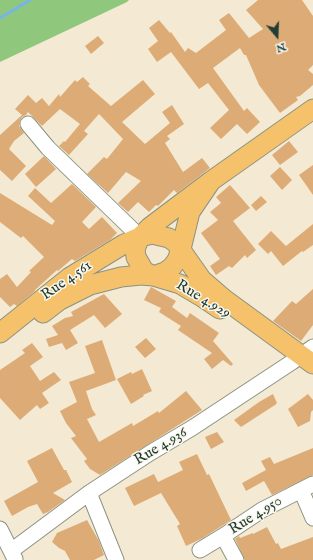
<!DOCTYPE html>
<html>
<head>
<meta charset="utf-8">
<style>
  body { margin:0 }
  #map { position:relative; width:313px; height:560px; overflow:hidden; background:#f4e9d2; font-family:"IM FELL English",serif }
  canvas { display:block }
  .north { position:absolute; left:257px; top:16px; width:40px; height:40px; -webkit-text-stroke:3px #fbf7ec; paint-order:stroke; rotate:161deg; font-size:11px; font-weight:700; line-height:16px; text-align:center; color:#1f3d34 }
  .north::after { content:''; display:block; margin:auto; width:14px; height:18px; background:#1f3d34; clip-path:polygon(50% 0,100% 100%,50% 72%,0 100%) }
</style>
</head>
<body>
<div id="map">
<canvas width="313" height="560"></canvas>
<div class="north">N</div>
</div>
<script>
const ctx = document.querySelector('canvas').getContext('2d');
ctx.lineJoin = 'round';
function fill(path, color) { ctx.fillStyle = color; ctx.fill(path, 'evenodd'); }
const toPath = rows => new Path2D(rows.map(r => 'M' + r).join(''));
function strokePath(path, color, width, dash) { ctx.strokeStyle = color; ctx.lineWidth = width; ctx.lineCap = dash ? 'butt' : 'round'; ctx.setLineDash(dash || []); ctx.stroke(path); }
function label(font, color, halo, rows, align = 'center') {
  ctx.font = font + ' "IM FELL English",serif'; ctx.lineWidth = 3; ctx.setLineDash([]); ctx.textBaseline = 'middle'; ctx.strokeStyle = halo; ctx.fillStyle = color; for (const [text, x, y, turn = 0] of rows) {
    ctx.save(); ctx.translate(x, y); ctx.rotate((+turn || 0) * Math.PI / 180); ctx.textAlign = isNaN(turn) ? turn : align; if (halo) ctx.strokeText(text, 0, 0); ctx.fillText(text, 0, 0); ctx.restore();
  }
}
fill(toPath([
  [0,0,129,0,127,2,0,62]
]), '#8fc87c');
strokePath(toPath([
  [0,18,30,0]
]), '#76b4e9', 3);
fill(toPath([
  [258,0,302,0,313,16,313,65,308,70,313,74,313,85,300,96,296,97,298,100,280,113,259,85,246,55,244,55,240,48,213,68,244,111,247,108,260,122,247,134,237,124,221,139,210,128,229,110,208,83,199,89,171,52,157,62,148,49,158,41,149,28,159,20,170,33,171,32,185,52,188,48,196,53,226,30,219,20,229,13,249,38,263,29,246,10],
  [98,36,104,43,91,54,85,46],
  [83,77,90,84,88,86,111,106,143,80,155,94,122,122,145,144,170,123,162,112,172,105,184,124,167,136,170,139,165,143,183,172,202,158,210,168,177,193,174,190,158,206,156,205,149,212,138,202,128,212,118,203,141,181,126,172,108,193,87,174,104,157,107,159,123,139,99,114,84,131,88,134,69,155,59,146,64,141,65,142,80,124,60,109,42,126,28,112,26,115,22,117,20,121,19,126,24,133,14,141,9,149,26,166,12,181,0,170,0,135,22,115,15,109,28,95,36,103,42,98,49,106,59,94,60,97,75,80,77,82],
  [289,141,298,152,280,165,272,155],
  [44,156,56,169,36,187,25,174],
  [313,165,313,195,299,175],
  [280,167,292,180,282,190,270,176],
  [72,184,96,207,82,222,89,229,102,217,117,233,110,240,75,261,72,259,58,271,57,270,35,290,35,291,17,306,14,304,10,307,0,297,0,279,7,274,17,287,31,272,29,271,44,257,23,236,21,238,0,222,0,193,52,225,55,221,28,196,35,188,51,203],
  [230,185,250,208,233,221,256,250,247,258,245,255,232,268,229,266,216,275,210,266,220,259,201,233,218,220,210,212,221,203,216,197],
  [261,196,267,202,256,211,251,205],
  [313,224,313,245,303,252,302,251,283,266,271,251,268,254,258,244,271,231,286,246],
  [151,287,176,301,172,307,187,318,190,313,219,333,213,341,233,364,231,366,223,360,212,369,204,359,212,353,178,330,181,326,159,312,161,308,144,300],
  [313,289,313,325,301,341,273,321,292,301,296,304],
  [104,294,122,314,105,328,94,315,70,330,78,343,66,350,62,343,49,347,46,339,58,335,52,326,65,318,73,316,71,312],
  [146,338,156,349,145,358,135,347],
  [102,340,116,380,86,391,92,409,96,415,87,419,99,442,132,423,133,426,158,411,159,413,186,391,202,410,100,475,90,469,84,461,87,459,71,438,76,436,66,423,60,411,77,402,69,382,95,373,85,346],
  [32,343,43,357,30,366,40,381,54,372,61,380,42,393,49,403,40,409,37,405,20,420,0,398,0,370,25,353,22,350],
  [142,369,152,391,143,395,144,396,131,404,117,379,131,372,132,374],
  [273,394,277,403,275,405,241,427,234,420,259,402],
  [308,394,313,400,313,410,311,412,310,421,298,427,288,409],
  [217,432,224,442,211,449,205,437],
  [52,448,64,470,66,470,72,482,53,493,65,500,48,512,43,514,37,504,28,507,12,516,4,501,38,482,27,461],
  [313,448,313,475,272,495,264,481,246,491,242,483,266,470,261,461,270,457,274,464],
  [197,454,207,475,209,474,231,520,203,538,186,546,177,526,180,524,161,493,134,506,125,488,154,474,158,482,183,470,179,462],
  [87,520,99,541,104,555,94,560,70,560,65,551,59,548,52,542,57,533],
  [267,527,276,544,278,543,281,549,313,537,313,560,245,560,235,539,239,536,240,538,253,533,253,534]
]), '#ddac76');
const minor = toPath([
  [28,124,48,148,140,237],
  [301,490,313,518],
  [89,493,116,560],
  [0,529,15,559],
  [223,536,236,560],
  [200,550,223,536,262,510,313,484],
  [11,551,89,493,150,453,192,428,292,362,313,347]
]);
const major = toPath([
  [211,181,190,212,181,249,177,260,172,267,165,272,153,276,144,271,136,257,135,249,140,237,150,227,211,181,313,109],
  [43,313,60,300,90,285,121,277,141,275,153,276,180,284,202,297,220,309],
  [0,333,70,277,124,244,140,237,152,234,169,238,176,243,202,280,224,299,313,364]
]);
strokePath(minor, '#8a9383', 17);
strokePath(major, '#8a9383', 21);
strokePath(minor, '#fff', 15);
strokePath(major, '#f5c16b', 19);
label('15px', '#1f3d34', '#fbf7ec', [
  ["Rue 4.561",67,281,-35],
  ["Rue 4.929",203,300,31],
  ["Rue 4.936",161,447,-31],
  ["Rue 4.950",256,516,-32]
]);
</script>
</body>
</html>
